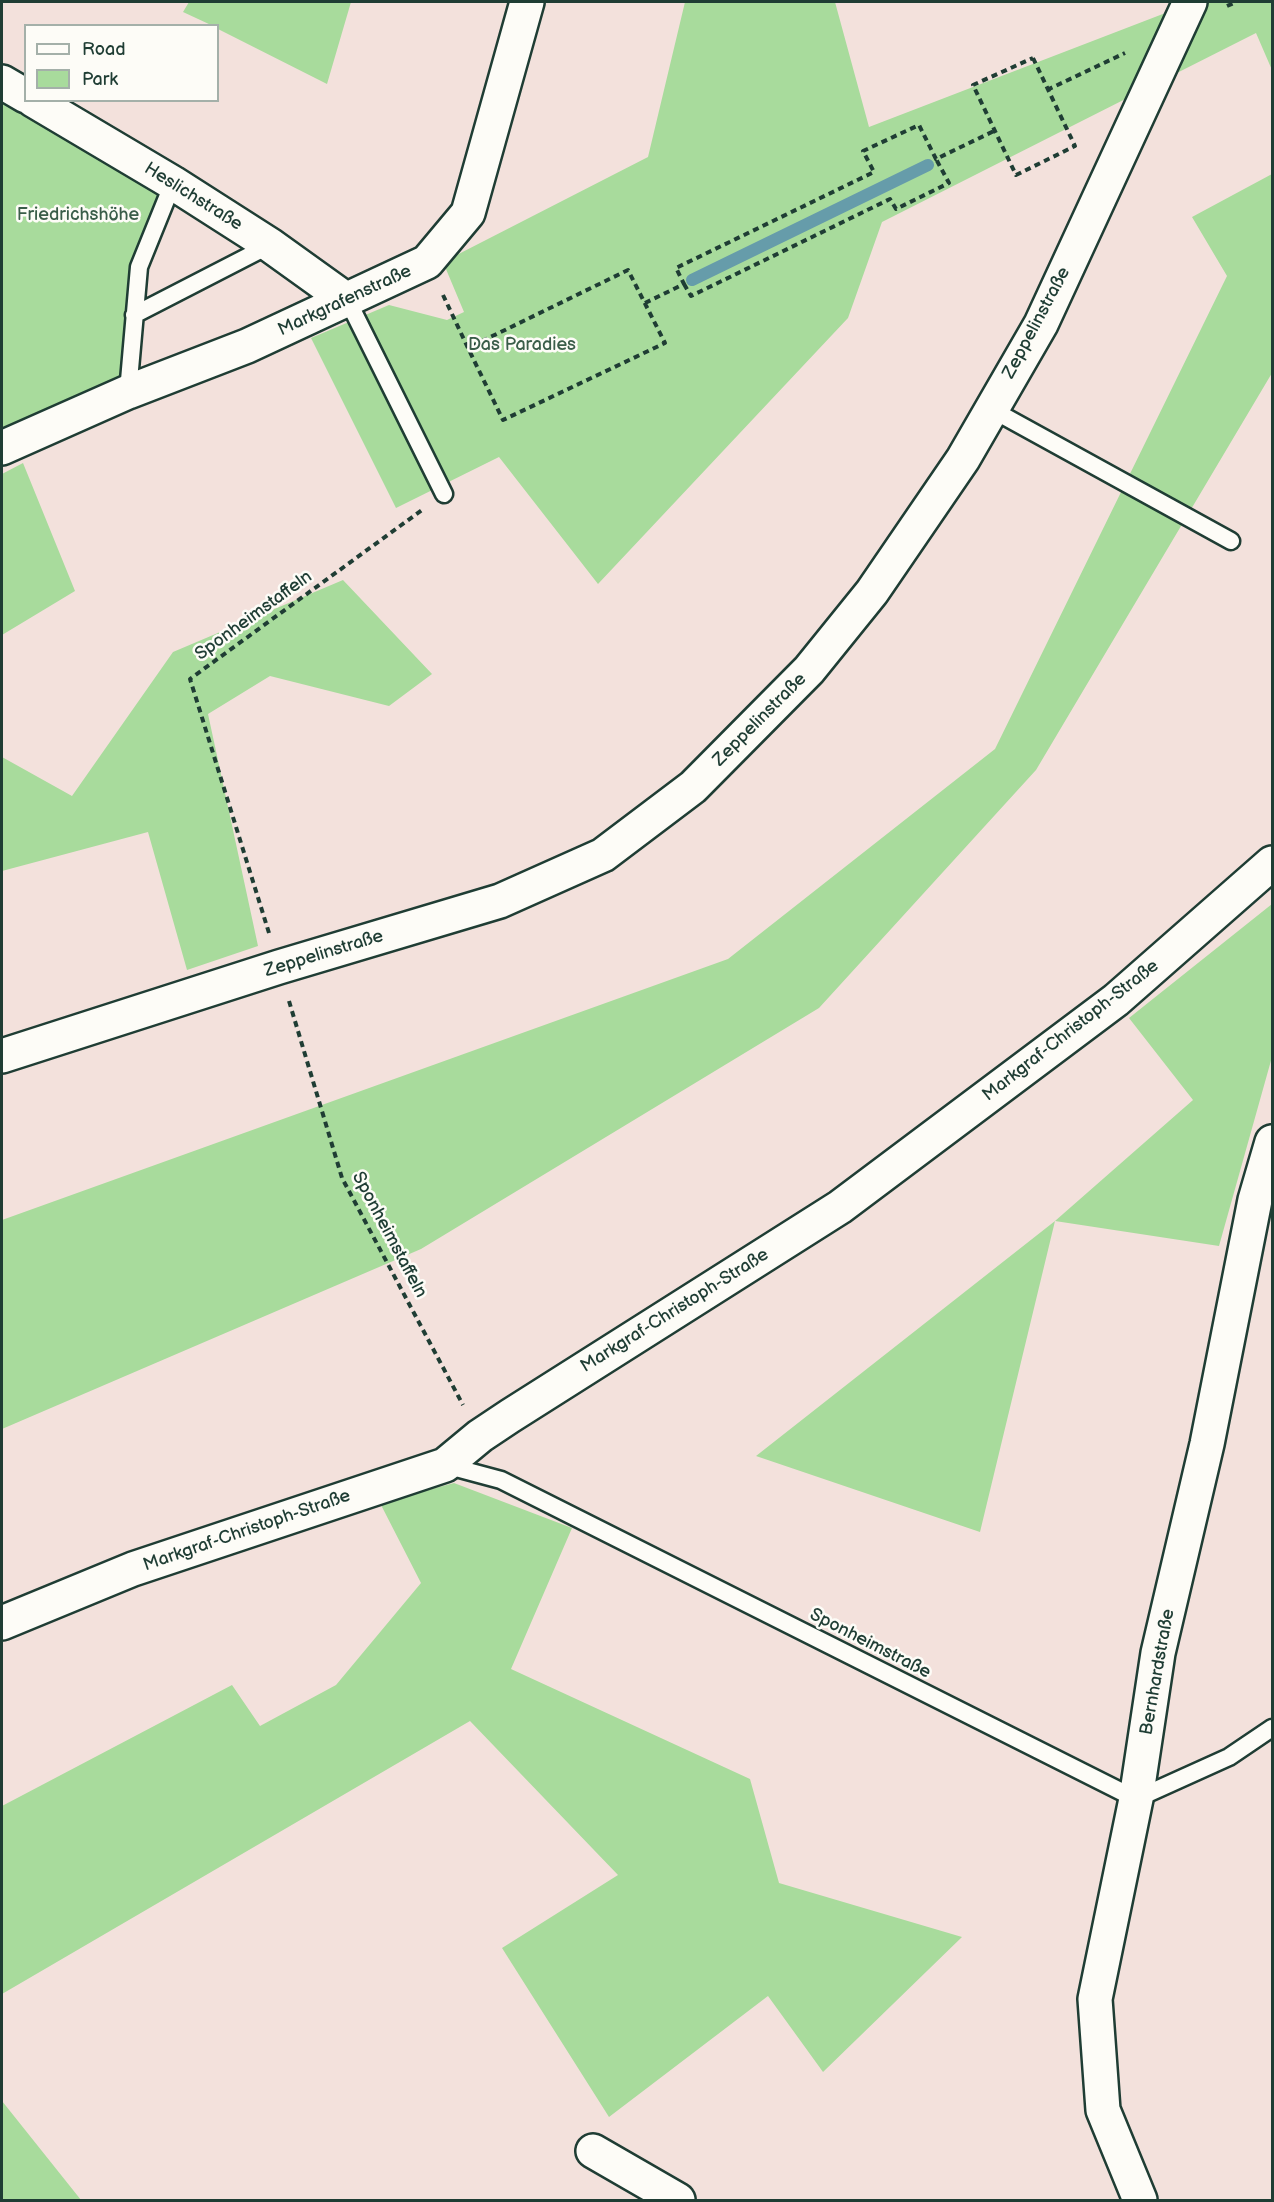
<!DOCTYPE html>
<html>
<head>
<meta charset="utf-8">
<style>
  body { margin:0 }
  #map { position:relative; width:1274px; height:2202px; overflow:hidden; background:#f3e1dc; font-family:"Balsamiq Sans",sans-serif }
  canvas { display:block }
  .frame { position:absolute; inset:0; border:3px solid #1f3d34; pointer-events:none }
  .legend { position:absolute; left:24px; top:24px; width:195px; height:78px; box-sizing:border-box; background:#fdfcf7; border:2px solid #a4b0a9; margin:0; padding:8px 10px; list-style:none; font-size:18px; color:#1f3d34 }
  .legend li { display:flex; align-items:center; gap:12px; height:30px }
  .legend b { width:30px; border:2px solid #a4b0a9 }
</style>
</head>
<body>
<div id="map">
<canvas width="1274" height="2202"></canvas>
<div class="frame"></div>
<ul class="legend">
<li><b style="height:8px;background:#fdfcf7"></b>Road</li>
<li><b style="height:16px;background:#a8db9c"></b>Park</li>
</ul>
</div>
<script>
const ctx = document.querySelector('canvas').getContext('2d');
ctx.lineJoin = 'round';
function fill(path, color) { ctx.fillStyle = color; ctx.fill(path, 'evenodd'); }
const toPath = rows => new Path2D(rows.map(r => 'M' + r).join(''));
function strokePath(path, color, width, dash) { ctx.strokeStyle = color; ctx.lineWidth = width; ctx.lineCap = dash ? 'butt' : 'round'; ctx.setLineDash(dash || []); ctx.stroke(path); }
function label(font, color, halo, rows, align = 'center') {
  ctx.font = font + ' "Balsamiq Sans",sans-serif'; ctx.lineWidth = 5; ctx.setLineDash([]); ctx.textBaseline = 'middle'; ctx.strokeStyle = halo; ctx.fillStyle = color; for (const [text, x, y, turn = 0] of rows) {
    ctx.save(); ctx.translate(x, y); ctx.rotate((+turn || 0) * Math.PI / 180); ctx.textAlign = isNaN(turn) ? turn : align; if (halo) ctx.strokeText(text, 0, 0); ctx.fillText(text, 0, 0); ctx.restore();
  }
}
fill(toPath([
  [189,2,351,2,327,84,218,29,218,26,211,25,183,12],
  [685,2,835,2,869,127,1194,2,1272,2,1272,70,1256,33,882,222,848,318,598,584,499,457,396,508,311,338,389,305,447,320,464,312,443,262,648,157],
  [2,82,173,183,139,267,128,392,2,448],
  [1272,174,1272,373,1036,770,819,1008,421,1249,2,1429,2,1220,728,959,995,749,1227,276,1192,217],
  [23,463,75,591,2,635,2,474],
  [343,580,432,674,389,706,270,676,208,714,258,946,187,970,148,832,2,871,2,757,72,796,173,652],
  [1272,904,1272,1057,1219,1246,1055,1221,980,1532,756,1456,1055,1221,1193,1100,1129,1018],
  [454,1483,572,1528,511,1669,750,1779,779,1883,962,1937,823,2072,768,1996,609,2117,502,1948,618,1875,470,1721,2,1994,2,1806,232,1685,260,1726,336,1685,421,1583,380,1503],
  [2,2101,81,2200,2,2200]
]), '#a8db9c');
strokePath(toPath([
  [692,280,928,165]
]), '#669caa', 12);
const lane = toPath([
  [348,301,444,494],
  [134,315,270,245],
  [128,392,139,267,173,183],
  [991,409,1231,541],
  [445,1465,501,1480,1136,1799,1229,1757,1272,1728]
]);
const street = toPath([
  [2,82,26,96],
  [33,100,173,183,270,245,348,301],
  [2,448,128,392,247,346,427,262,468,213,527,2],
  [2,1056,279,967,500,901,603,855,693,787,809,670,872,592,963,459,1041,324,1190,2],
  [2,1623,133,1569,445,1465,480,1436,510,1416,840,1207,1116,1000,1272,863],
  [593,2151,678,2200],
  [1140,2200,1103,2110,1095,1999,1136,1799,1158,1653,1207,1444,1255,1200,1272,1142]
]);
strokePath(lane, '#1f3d34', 21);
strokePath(street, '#1f3d34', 38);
strokePath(toPath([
  [1227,6,1236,2],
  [1033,58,1075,146,1016,175,973,85,1033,58],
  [1047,90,1125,53],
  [684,284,691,296,890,199,896,209,949,183,936,159],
  [443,295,468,348,503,420,665,343,628,270,468,348],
  [645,303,684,284,676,268,874,172,863,151,919,125,936,159,994,131],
  [269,933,190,679,422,510],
  [289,1001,342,1178,463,1405]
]), '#1f3d34', 4, [6, 4.5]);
strokePath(lane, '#fdfcf7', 16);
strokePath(street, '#fdfcf7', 33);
label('18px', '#1f3d34', '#fdfcf7', [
  ["Heslichstraße",193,197,32],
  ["Markgrafenstraße",345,301,-25],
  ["Zeppelinstraße",1037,323,-62],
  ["Sponheimstaffeln",254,616,-36],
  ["Zeppelinstraße",760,720,-45],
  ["Zeppelinstraße",324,954,-17],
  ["Markgraf-Christoph-Straße",1071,1031,-38],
  ["Sponheimstaffeln",389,1235,62],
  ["Markgraf-Christoph-Straße",675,1311,-32],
  ["Markgraf-Christoph-Straße",247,1531,-19],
  ["Sponheimstraße",870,1644,27],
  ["Bernhardstraße",1158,1672,-80]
]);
label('18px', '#3a5d49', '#fdfcf7', [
  ["Friedrichshöhe",78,215],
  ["Das Paradies",522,345]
]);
</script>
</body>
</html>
